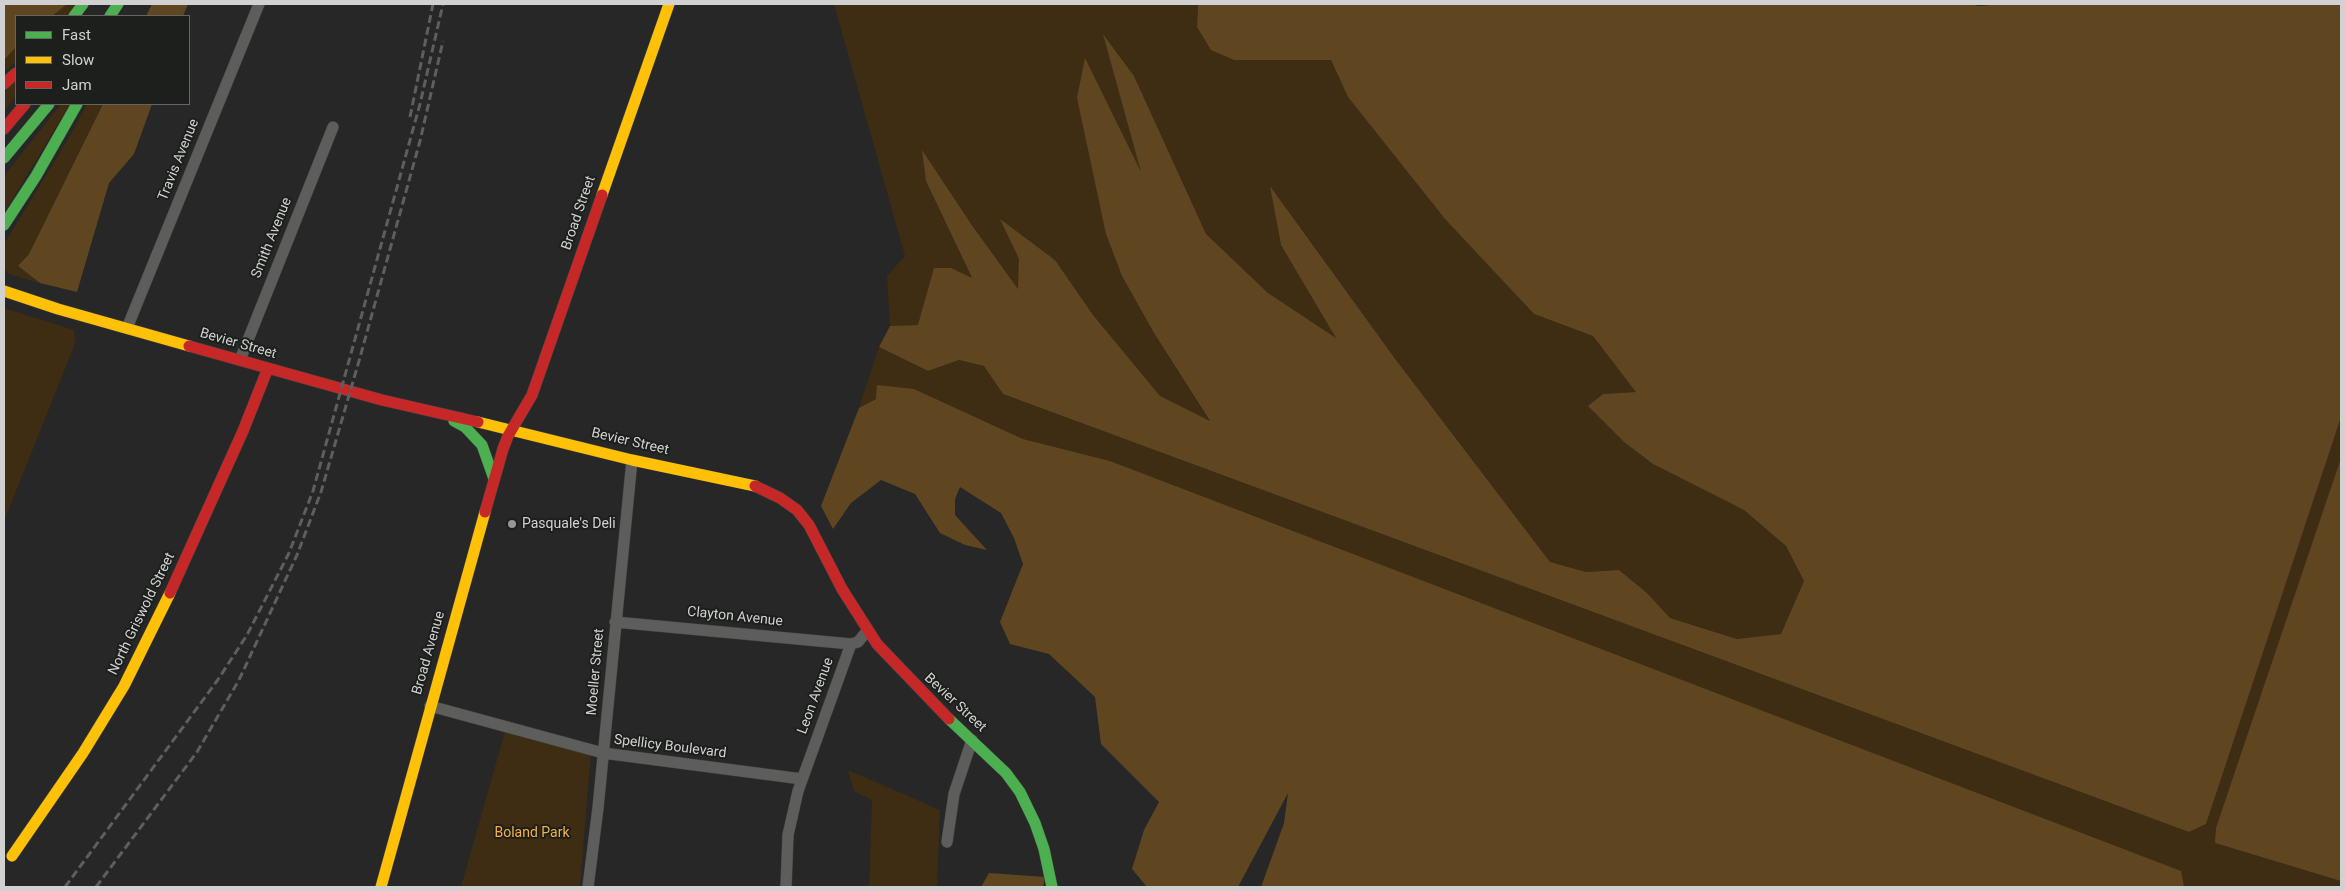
<!DOCTYPE html>
<html>
<head>
<meta charset="utf-8">
<style>
  body { margin:0 }
  #map { position:relative; width:2345px; height:891px; overflow:hidden; background:#272727; font-family:Roboto,sans-serif }
  canvas { display:block }
  .frame { position:absolute; inset:0; border:5px solid #d0d1d0; pointer-events:none }
  .legend { position:absolute; left:15px; top:15px; width:175px; height:90px; box-sizing:border-box; background:#1c1f1c; border:1px solid #646664; margin:0; padding:6px 9px; list-style:none; font-size:15px; color:#d0d1d0 }
  .legend li { display:flex; align-items:center; gap:10px; height:25px }
  .legend b { width:25px; border:1px solid #646664 }
</style>
</head>
<body>
<div id="map">
<canvas width="2345" height="891"></canvas>
<div class="frame"></div>
<ul class="legend">
<li><b style="height:6px;background:#4caf50"></b>Fast</li>
<li><b style="height:6px;background:#ffc107"></b>Slow</li>
<li><b style="height:6px;background:#c62828"></b>Jam</li>
</ul>
</div>
<script>
const ctx = document.querySelector('canvas').getContext('2d');
ctx.lineJoin = 'round';
function fill(path, color) { ctx.fillStyle = color; ctx.fill(path, 'evenodd'); }
const toPath = rows => new Path2D(rows.map(r => 'M' + r).join(''));
function strokePath(path, color, width, dash) { ctx.strokeStyle = color; ctx.lineWidth = width; ctx.lineCap = dash ? 'butt' : 'round'; ctx.setLineDash(dash || []); ctx.stroke(path); }
function label(font, color, halo, rows, align = 'center') {
  ctx.font = font + ' Roboto,sans-serif'; ctx.lineWidth = 4; ctx.setLineDash([]); ctx.textBaseline = 'middle'; ctx.strokeStyle = halo; ctx.fillStyle = color; for (const [text, x, y, turn = 0] of rows) {
    ctx.save(); ctx.translate(x, y); ctx.rotate((+turn || 0) * Math.PI / 180); ctx.textAlign = isNaN(turn) ? turn : align; if (halo) ctx.strokeText(text, 0, 0); ctx.fillText(text, 0, 0); ctx.restore();
  }
}
fill(toPath([
  [4,4,75,4,68,16,16,16,16,62,4,72],
  [834,4,1198,4,1197,27,1297,60,1331,60,1348,97,1445,219,1534,314,1593,336,1637,392,1603,394,1588,406,1624,442,1653,464,1744,510,1786,546,1804,581,1781,634,1738,639,1670,618,1647,593,1619,570,1586,572,1550,562,1396,360,1271,187,1281,245,1337,339,1268,293,1206,234,1134,76,1104,35,1142,176,1085,59,1106,234,1122,276,1154,333,1210,422,1160,396,1093,315,1055,260,1001,220,1019,259,1019,290,971,224,926,181,972,279,918,325,890,326,887,276,905,256],
  [16,81,16,96,4,111,4,92],
  [61,104,70,104,4,213,4,176],
  [87,104,103,104,29,254,18,266,40,283,9,274,4,268,4,244,67,141],
  [4,308,74,330,75,344,4,521],
  [879,347,928,371,959,360,984,366,1003,394,2189,832,2206,824,2341,417,2341,458,2215,843,2341,881,2341,887,2184,887,2185,885,1110,461,1023,439,914,389,876,399,859,408],
  [506,728,591,750,580,887,461,887],
  [848,770,940,810,937,887,869,887,872,800,854,791]
]), '#3e2d12');
fill(toPath([
  [4,4,31,5,67,4,52,16,16,16,16,47,4,60],
  [152,4,188,4,183,16,146,16],
  [1198,4,1971,4,1978,6,2005,4,2341,4,2341,417,2206,824,2189,832,1003,394,984,366,959,360,928,371,879,347,890,326,918,325,934,268,951,268,972,278,926,181,922,150,971,224,1018,289,1019,259,1000,219,1055,260,1093,315,1160,396,1210,421,1154,333,1122,276,1106,234,1077,98,1085,58,1141,172,1103,34,1134,76,1206,234,1268,293,1336,338,1281,245,1270,186,1396,360,1550,562,1586,572,1619,570,1647,593,1670,618,1737,639,1781,634,1804,581,1786,546,1744,510,1653,464,1624,442,1588,406,1603,394,1636,392,1593,336,1534,314,1445,219,1348,97,1331,60,1234,60,1211,50,1197,27],
  [103,104,152,104,134,154,109,183,77,292,40,283,18,266,29,254],
  [877,385,914,389,1023,439,1110,461,2181,871,2184,887,1261,887,1284,823,1288,793,1238,887,1147,887,1132,869,1144,830,1159,802,1101,744,1095,697,1049,654,1010,644,1000,622,1023,564,1014,538,1001,513,960,487,955,499,955,515,987,550,965,545,940,533,915,494,881,480,851,503,833,529,821,506,859,408,876,399],
  [2341,458,2341,881,2215,843,2216,828],
  [989,873,1045,877,1043,887,981,887]
]), '#5f4621');
const street = toPath([
  [127,328,259,4],
  [240,360,333,127],
  [615,622,851,644,858,642,867,631],
  [430,706,603,753,802,779],
  [947,842,954,794,972,740],
  [588,887,598,808,632,460],
  [786,887,788,835,798,791,851,644]
]);
const fast = toPath([
  [74,16,83,4],
  [110,16,118,4],
  [4,158,49,104],
  [4,225,36,176,77,104],
  [454,421,465,427,482,445,494,479],
  [949,719,1006,773,1020,792,1035,823,1044,849,1052,887]
]);
const slow = toPath([
  [602,195,669,4],
  [4,291,58,309,189,346],
  [478,422,632,460,755,486],
  [12,856,83,753,124,686,170,593],
  [381,887,485,512]
]);
const jam = toPath([
  [4,84,16,73],
  [4,129,25,104],
  [189,346,382,400,478,422],
  [755,486,780,498,797,510,809,525,842,589,877,644,949,719],
  [485,512,503,449,508,436,532,395,602,195],
  [170,593,243,431,268,368]
]);
strokePath(street, '#424242', 12);
strokePath(fast, '#424242', 12);
strokePath(slow, '#424242', 12);
strokePath(jam, '#424242', 12);
strokePath(street, '#5d5d5c', 11);
strokePath(fast, '#4caf50', 11);
strokePath(slow, '#ffc107', 11);
strokePath(jam, '#c62828', 11);
strokePath(toPath([
  [410,117,433,4],
  [65,887,217,681,247,635,289,553,313,491,420,104,443,4],
  [96,887,197,752,239,680,297,555,321,492,359,361,420,141,443,41]
]), '#5e5e5e', 3, [8, 4]);
for (const [x, y, r, color] of [
  [512,524,5,"#959695"]
]) { const dot = new Path2D(); dot.arc(x, y, r, 0, 2 * Math.PI); ctx.fillStyle = color; ctx.fill(dot); strokePath(dot, '#1c1f1c', 2); }
label('14px', '#d0d1d0', '#1c1f1c', [
  ["Travis Avenue",179,160,-68],
  ["Broad Street",579,213,-71],
  ["Smith Avenue",272,238,-68],
  ["Bevier Street",238,344,16],
  ["Bevier Street",630,442,13],
  ["North Griswold Street",142,614,-64],
  ["Clayton Avenue",735,617,6],
  ["Broad Avenue",429,653,-74],
  ["Moeller Street",596,672,-85],
  ["Leon Avenue",816,696,-70],
  ["Bevier Street",955,703,43],
  ["Spellicy Boulevard",670,747,7]
]);
label('14px', '#d0d1d0', '#1c1f1c', [
  ["Pasquale's Deli",522,524]
], 'left');
label('14px', '#f7b140', '#1c1f1c', [
  ["Boland Park",532,833]
]);
</script>
</body>
</html>
